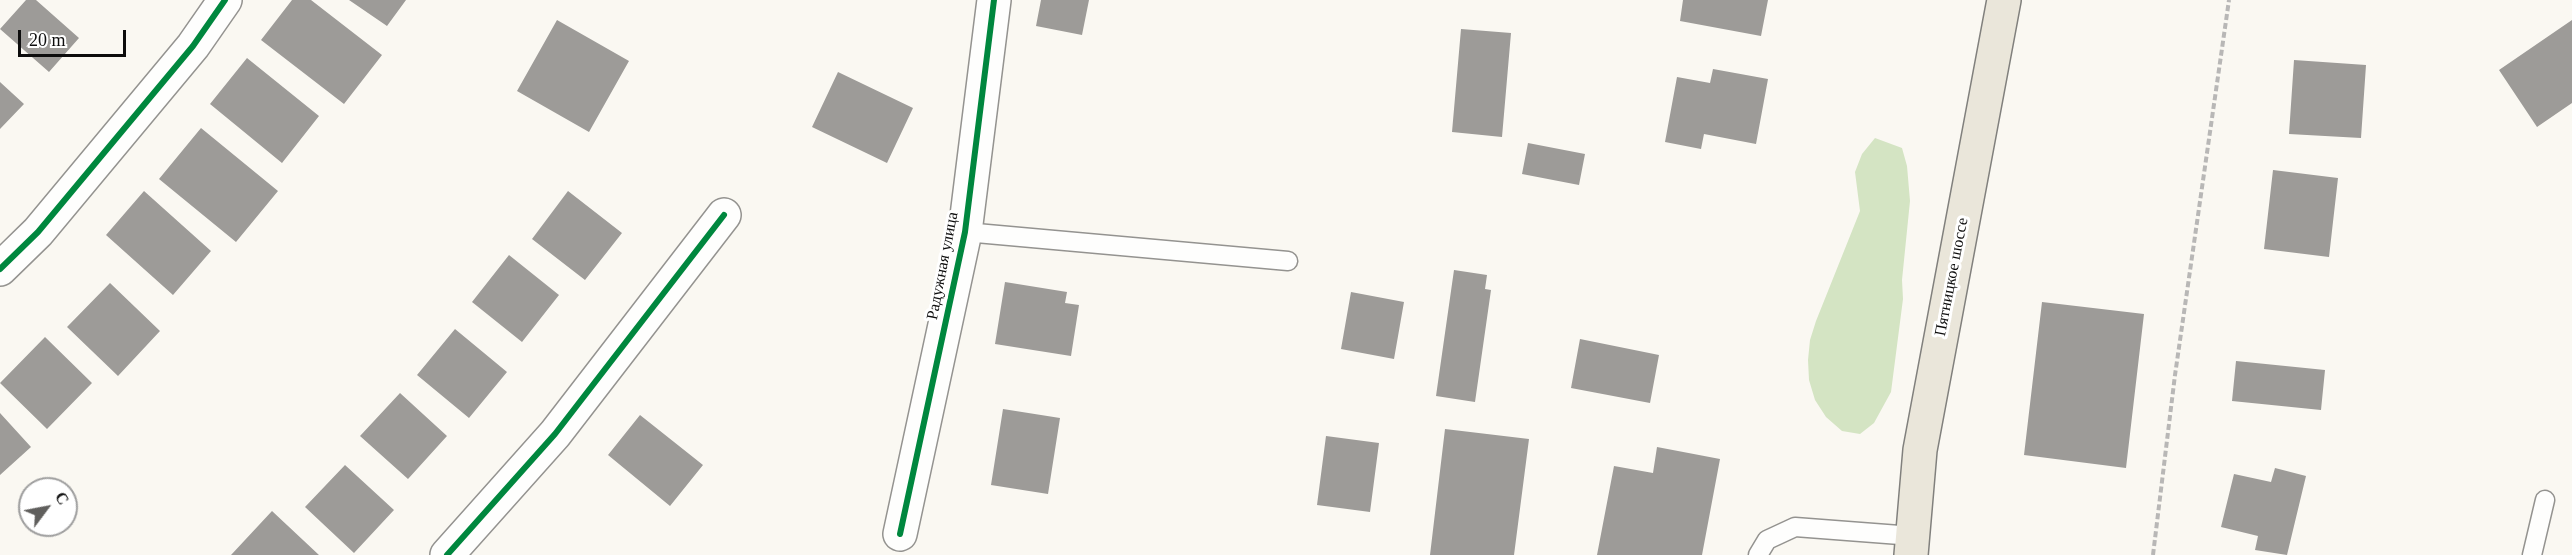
<!DOCTYPE html>
<html>
<head>
<meta charset="utf-8">
<style>
  body { margin:0 }
  #map { position:relative; width:2572px; height:555px; overflow:hidden; background:#faf8f2; font-family:Georgia,serif }
  canvas { display:block }
  .north { position:absolute; left:18px; top:477px; width:60px; height:60px; box-sizing:border-box; background:#fff; border:2px solid #9e9e9e; border-radius:50%; rotate:58deg; font-size:16px; font-weight:700; line-height:24px; text-align:center; color:#0d0d0d }
  .north::after { content:''; display:block; margin:auto; width:21px; height:27px; background:#605f5d; clip-path:polygon(50% 0,100% 100%,50% 72%,0 100%) }
  .scale { position:absolute; left:18px; top:30px; width:108px; height:27px; box-sizing:border-box; border:3px solid #0d0d0d; border-top:0; padding-left:8px; font-size:18px; line-height:21px; white-space:nowrap; color:#0d0d0d; -webkit-text-stroke:4px #fff; paint-order:stroke }
</style>
</head>
<body>
<div id="map">
<canvas width="2572" height="555"></canvas>
<div class="north">С</div>
<div class="scale">20 m</div>
</div>
<script>
const ctx = document.querySelector('canvas').getContext('2d');
ctx.lineJoin = 'round';
function fill(path, color) { ctx.fillStyle = color; ctx.fill(path, 'evenodd'); }
const toPath = rows => new Path2D(rows.map(r => 'M' + r).join(''));
function strokePath(path, color, width, dash) { ctx.strokeStyle = color; ctx.lineWidth = width; ctx.lineCap = dash ? 'butt' : 'round'; ctx.setLineDash(dash || []); ctx.stroke(path); }
function label(font, color, halo, rows, align = 'center') {
  ctx.font = font + ' Georgia,serif'; ctx.lineWidth = 6; ctx.setLineDash([]); ctx.textBaseline = 'middle'; ctx.strokeStyle = halo; ctx.fillStyle = color; for (const [text, x, y, turn = 0] of rows) {
    ctx.save(); ctx.translate(x, y); ctx.rotate((+turn || 0) * Math.PI / 180); ctx.textAlign = isNaN(turn) ? turn : align; if (halo) ctx.strokeText(text, 0, 0); ctx.fillText(text, 0, 0); ctx.restore();
  }
}
fill(toPath([
  [1875,138,1902,148,1907,166,1910,201,1902,280,1903,299,1891,392,1874,423,1860,434,1842,431,1826,417,1815,400,1809,380,1808,360,1810,340,1816,321,1860,211,1855,172,1862,154]
]), '#d4e4c3');
fill(toPath([
  [26,0,36,0,79,38,49,72,0,29],
  [292,0,311,0,382,55,344,104,261,40],
  [349,0,406,0,387,26],
  [1041,0,1089,0,1082,35,1036,26],
  [1683,0,1768,0,1761,36,1680,21],
  [557,20,629,61,589,132,517,91],
  [2572,20,2572,103,2537,127,2499,70],
  [1461,29,1511,33,1502,137,1452,132],
  [247,58,319,116,282,163,210,104],
  [2294,60,2366,65,2361,138,2289,134],
  [1713,69,1768,79,1756,144,1704,134,1701,149,1665,142,1677,77,1710,83],
  [838,72,913,108,887,163,812,127],
  [0,82,24,104,0,129],
  [201,128,278,191,236,242,159,179],
  [1528,143,1585,154,1579,185,1522,174],
  [2273,170,2338,178,2329,257,2264,249],
  [144,191,211,251,173,295,106,235],
  [568,191,622,233,585,280,532,239],
  [509,255,559,295,522,342,472,302],
  [1454,270,1487,275,1485,289,1491,290,1475,402,1436,396],
  [1005,282,1067,292,1065,303,1079,305,1071,356,995,344],
  [110,283,160,331,118,376,67,327],
  [1351,292,1404,302,1394,359,1341,349],
  [2042,302,2144,314,2126,468,2024,455],
  [455,329,507,372,469,418,417,375],
  [45,337,92,383,47,429,0,383],
  [1580,339,1659,355,1650,403,1571,388],
  [2236,361,2325,370,2321,410,2232,401],
  [400,393,447,436,408,479,360,436],
  [1003,409,1060,418,1048,494,991,485],
  [0,413,31,447,0,475],
  [640,415,703,465,670,506,608,455],
  [1445,429,1529,439,1514,555,1430,555],
  [1326,436,1379,443,1370,512,1317,505],
  [1657,447,1720,459,1702,555,1597,555,1614,466,1653,473],
  [345,465,394,510,354,553,305,507],
  [2275,468,2306,476,2287,555,2255,550,2258,536,2221,527,2234,474,2271,482],
  [272,511,319,555,231,555]
]), '#9d9b98');
const service = toPath([
  [965,232,1288,261],
  [1758,555,1767,540,1795,527,1913,536],
  [2532,555,2545,500]
]);
const minor = toPath([
  [0,269,38,232,193,46,225,0],
  [900,534,965,232,994,0],
  [447,555,555,434,724,215]
]);
const primary = toPath([
  [1911,555,1920,450,2004,0]
]);
strokePath(service, '#949390', 21);
strokePath(minor, '#949390', 36);
strokePath(primary, '#81807d', 36);
strokePath(toPath([
  [2153,555,2175,375,2229,0]
]), '#b8b7b6', 4, [6, 3]);
strokePath(service, '#fefefd', 18);
strokePath(minor, '#fefefd', 33);
strokePath(primary, '#eae6da', 33);
strokePath(toPath([
  [0,269,38,232,193,46,225,0],
  [900,534,965,232,994,0],
  [447,555,555,434,724,215]
]), '#00873e', 6);
label('16px', '#0d0d0d', '#fff', [
  ["Радужная улица",943,266,-79],
  ["Пятницкое шоссе",1952,277,-79]
]);
</script>
</body>
</html>
